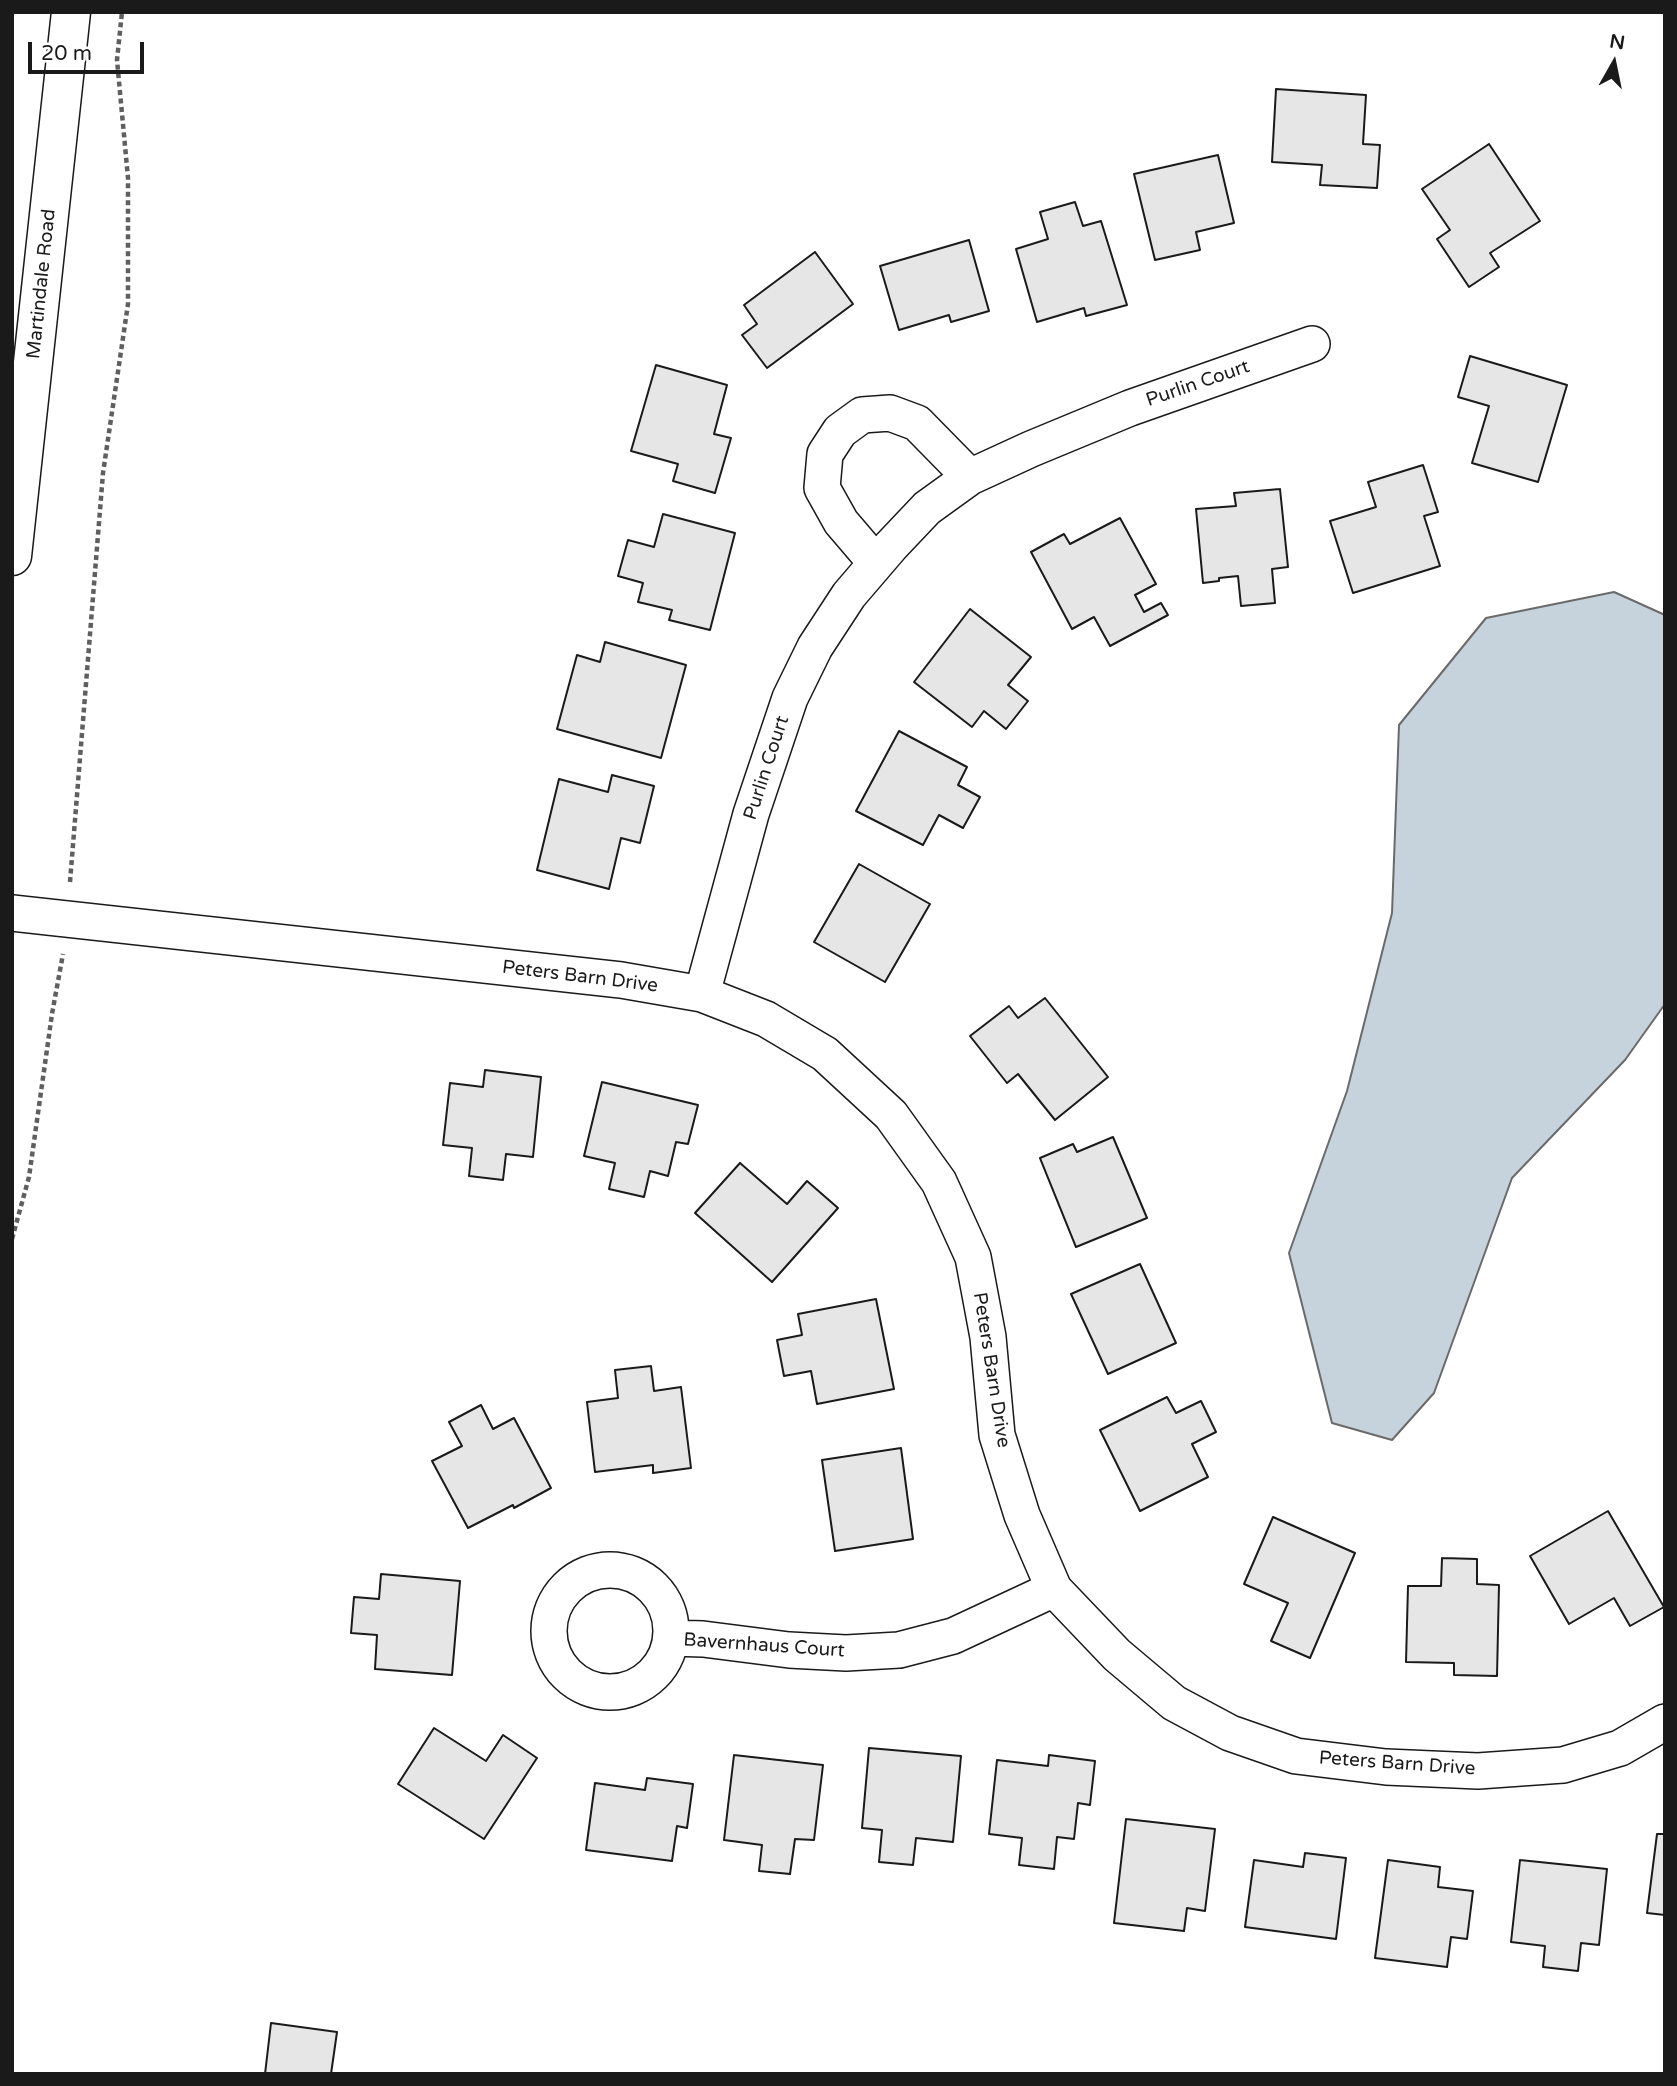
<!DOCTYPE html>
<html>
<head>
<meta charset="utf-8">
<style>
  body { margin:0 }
  #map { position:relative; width:1677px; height:2086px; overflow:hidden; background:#fff; font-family:"Varela Round",sans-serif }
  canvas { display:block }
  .frame { position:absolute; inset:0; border:14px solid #1a1a1a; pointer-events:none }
  .north { position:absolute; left:1579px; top:28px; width:70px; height:70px; -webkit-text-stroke:5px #fff; paint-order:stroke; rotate:9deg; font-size:19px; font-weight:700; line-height:28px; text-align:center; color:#1a1a1a }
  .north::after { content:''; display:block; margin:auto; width:24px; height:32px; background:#1a1a1a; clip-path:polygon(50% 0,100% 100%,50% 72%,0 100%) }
  .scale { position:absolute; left:28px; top:42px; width:116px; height:32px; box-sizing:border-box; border:4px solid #1a1a1a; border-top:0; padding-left:9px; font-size:21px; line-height:24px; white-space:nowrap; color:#1a1a1a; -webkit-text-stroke:5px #fff; paint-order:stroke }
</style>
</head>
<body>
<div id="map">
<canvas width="1677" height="2086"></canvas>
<div class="frame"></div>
<div class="north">N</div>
<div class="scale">20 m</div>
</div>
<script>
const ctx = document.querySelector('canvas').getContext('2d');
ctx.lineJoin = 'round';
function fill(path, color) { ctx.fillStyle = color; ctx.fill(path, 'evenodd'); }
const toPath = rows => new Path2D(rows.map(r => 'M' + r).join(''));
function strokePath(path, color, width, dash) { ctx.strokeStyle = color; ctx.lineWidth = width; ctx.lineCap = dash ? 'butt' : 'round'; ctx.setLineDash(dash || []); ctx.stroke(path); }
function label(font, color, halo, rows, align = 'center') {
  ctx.font = font + ' "Varela Round",sans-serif'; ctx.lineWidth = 5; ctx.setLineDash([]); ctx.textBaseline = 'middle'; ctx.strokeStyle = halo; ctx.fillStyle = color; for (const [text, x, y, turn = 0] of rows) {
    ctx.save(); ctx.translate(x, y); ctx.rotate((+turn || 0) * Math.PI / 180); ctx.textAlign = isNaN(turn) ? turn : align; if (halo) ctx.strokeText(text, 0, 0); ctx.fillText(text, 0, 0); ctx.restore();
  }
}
const water = toPath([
  [1614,592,1665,615,1665,1004,1625,1060,1512,1178,1434,1393,1392,1440,1332,1423,1289,1253,1347,1091,1392,913,1399,725,1486,618,1614,592]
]);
fill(water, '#c6d2dc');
strokePath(water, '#6a6a6a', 2);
const building = toPath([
  [1276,89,1366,95,1363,144,1380,145,1377,188,1320,185,1322,165,1272,162,1276,89],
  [1489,144,1540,221,1490,253,1499,267,1469,287,1437,239,1450,230,1422,189,1489,144],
  [1218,155,1234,223,1196,232,1200,250,1155,260,1134,174,1218,155],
  [1075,202,1083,226,1101,221,1127,305,1086,316,1084,308,1037,322,1016,249,1048,239,1040,212,1075,202],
  [969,240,989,311,951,322,949,315,899,330,880,266,969,240],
  [815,252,853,304,767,368,742,335,757,324,744,305,815,252],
  [1470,356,1567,385,1538,482,1472,463,1489,406,1458,397,1470,356],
  [656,365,727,385,714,434,731,438,715,493,673,481,678,464,631,451,656,365],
  [1423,465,1438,512,1424,516,1440,566,1353,593,1330,521,1376,507,1368,482,1423,465],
  [1280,489,1288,567,1272,569,1275,603,1241,606,1238,576,1219,578,1219,581,1203,583,1196,509,1236,506,1234,493,1280,489],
  [663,514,735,533,710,630,669,620,672,610,638,602,643,583,618,576,628,540,654,547,663,514],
  [1120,518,1156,584,1135,595,1144,612,1161,603,1168,615,1110,646,1094,617,1072,629,1031,552,1064,534,1070,544,1120,518],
  [970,609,1031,657,1008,685,1028,701,1006,729,984,711,972,727,914,682,970,609],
  [605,642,686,665,661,758,557,729,577,655,600,662,605,642],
  [899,731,967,767,958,785,980,797,963,828,939,815,923,845,856,811,899,731],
  [612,775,654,786,640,843,621,838,609,889,537,870,559,779,608,792,612,775],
  [859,864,930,904,885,982,814,942,859,864],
  [1045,998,1108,1077,1055,1120,1018,1074,1007,1083,970,1036,1009,1006,1018,1018,1045,998],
  [485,1070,541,1077,533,1157,506,1154,503,1180,469,1176,472,1148,443,1145,450,1083,483,1087,485,1070],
  [602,1082,698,1105,688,1144,676,1142,668,1176,650,1171,644,1197,609,1189,615,1163,584,1156,602,1082],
  [1113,1137,1147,1218,1076,1247,1040,1158,1073,1144,1077,1152,1113,1137],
  [740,1163,787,1204,807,1181,838,1208,772,1282,695,1213,740,1163],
  [1140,1264,1176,1343,1108,1374,1071,1294,1140,1264],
  [876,1299,894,1389,817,1404,811,1371,784,1376,777,1340,802,1335,798,1314,876,1299],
  [651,1366,654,1391,681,1387,691,1468,653,1473,653,1465,595,1472,587,1402,618,1398,615,1370,651,1366],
  [1167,1397,1176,1413,1201,1401,1216,1432,1192,1444,1208,1477,1140,1511,1100,1430,1167,1397],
  [481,1405,493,1429,514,1418,551,1488,514,1508,513,1505,468,1528,432,1461,462,1446,449,1422,481,1405],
  [901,1448,913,1539,835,1551,822,1460,901,1448],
  [1608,1511,1664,1607,1630,1626,1614,1598,1569,1624,1530,1556,1608,1511],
  [1273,1517,1355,1553,1310,1658,1271,1641,1288,1603,1244,1584,1273,1517],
  [1442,1558,1477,1559,1477,1584,1499,1585,1497,1676,1454,1675,1454,1663,1406,1662,1408,1586,1441,1586,1442,1558],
  [381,1574,460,1581,452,1675,375,1669,377,1635,351,1633,354,1597,379,1599,381,1574],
  [434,1728,486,1761,503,1735,537,1758,484,1839,398,1784,434,1728],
  [869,1748,961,1756,953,1842,916,1838,913,1865,879,1862,882,1830,862,1828,869,1748],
  [734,1755,823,1765,814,1840,795,1839,790,1874,759,1871,762,1845,724,1840,734,1755],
  [1049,1755,1095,1761,1090,1805,1078,1803,1074,1839,1057,1837,1054,1869,1019,1865,1022,1838,989,1834,997,1760,1048,1766,1049,1755],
  [647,1778,693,1784,687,1828,677,1826,672,1861,586,1850,595,1783,645,1790,647,1778],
  [1126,1819,1215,1829,1205,1911,1187,1908,1184,1931,1114,1923,1126,1819],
  [1657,1834,1665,1834,1665,1915,1647,1913,1657,1834],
  [1305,1853,1346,1858,1336,1939,1245,1927,1254,1860,1303,1867,1305,1853],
  [1388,1860,1440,1867,1438,1887,1473,1891,1467,1939,1451,1937,1447,1967,1375,1958,1388,1860],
  [1520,1860,1607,1869,1599,1945,1581,1943,1578,1971,1543,1967,1545,1946,1511,1942,1520,1860],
  [271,2023,337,2032,331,2074,265,2074,271,2023]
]);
fill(building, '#e6e6e6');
strokePath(building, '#1a1a1a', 2);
const street = toPath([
  [876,563,841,522,822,488,825,454,840,431,862,415,890,413,917,423,970,477],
  [12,913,621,980,702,994,766,1019,825,1054,891,1115,939,1182,973,1257,988,1337,997,1435,1022,1515,1054,1589,1117,1655,1174,1703,1230,1733,1296,1756,1386,1767,1478,1771,1563,1765,1620,1748,1665,1722],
  [702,994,751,814,790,698,815,647,849,595,891,546,927,508,970,477,1031,449,1130,408,1312,344],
  '549 1631a61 61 0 1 1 122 0a61 61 0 1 1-122 0Z',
  [671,1638,703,1639,789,1650,846,1653,899,1650,953,1636,1054,1589]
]);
const secondary = toPath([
  [12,556,71,12]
]);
strokePath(street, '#1a1a1a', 38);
strokePath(secondary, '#1a1a1a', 41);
strokePath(toPath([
  [70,882,103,473,128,304,128,178,117,60,122,12],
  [12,1239,29,1177,52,1014,63,954]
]), '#5f5f5f', 4.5, [5, 3.5]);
strokePath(street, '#fff', 35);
strokePath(secondary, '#fff', 38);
label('19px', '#1a1a1a', '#fff', [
  ["Martindale Road",42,284,-84],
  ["Purlin Court",1198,384,-19],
  ["Purlin Court",767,768,-72],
  ["Peters Barn Drive",580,977,7],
  ["Peters Barn Drive",991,1370,81],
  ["Bavernhaus Court",764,1646,4],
  ["Peters Barn Drive",1397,1764,4]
]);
</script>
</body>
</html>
